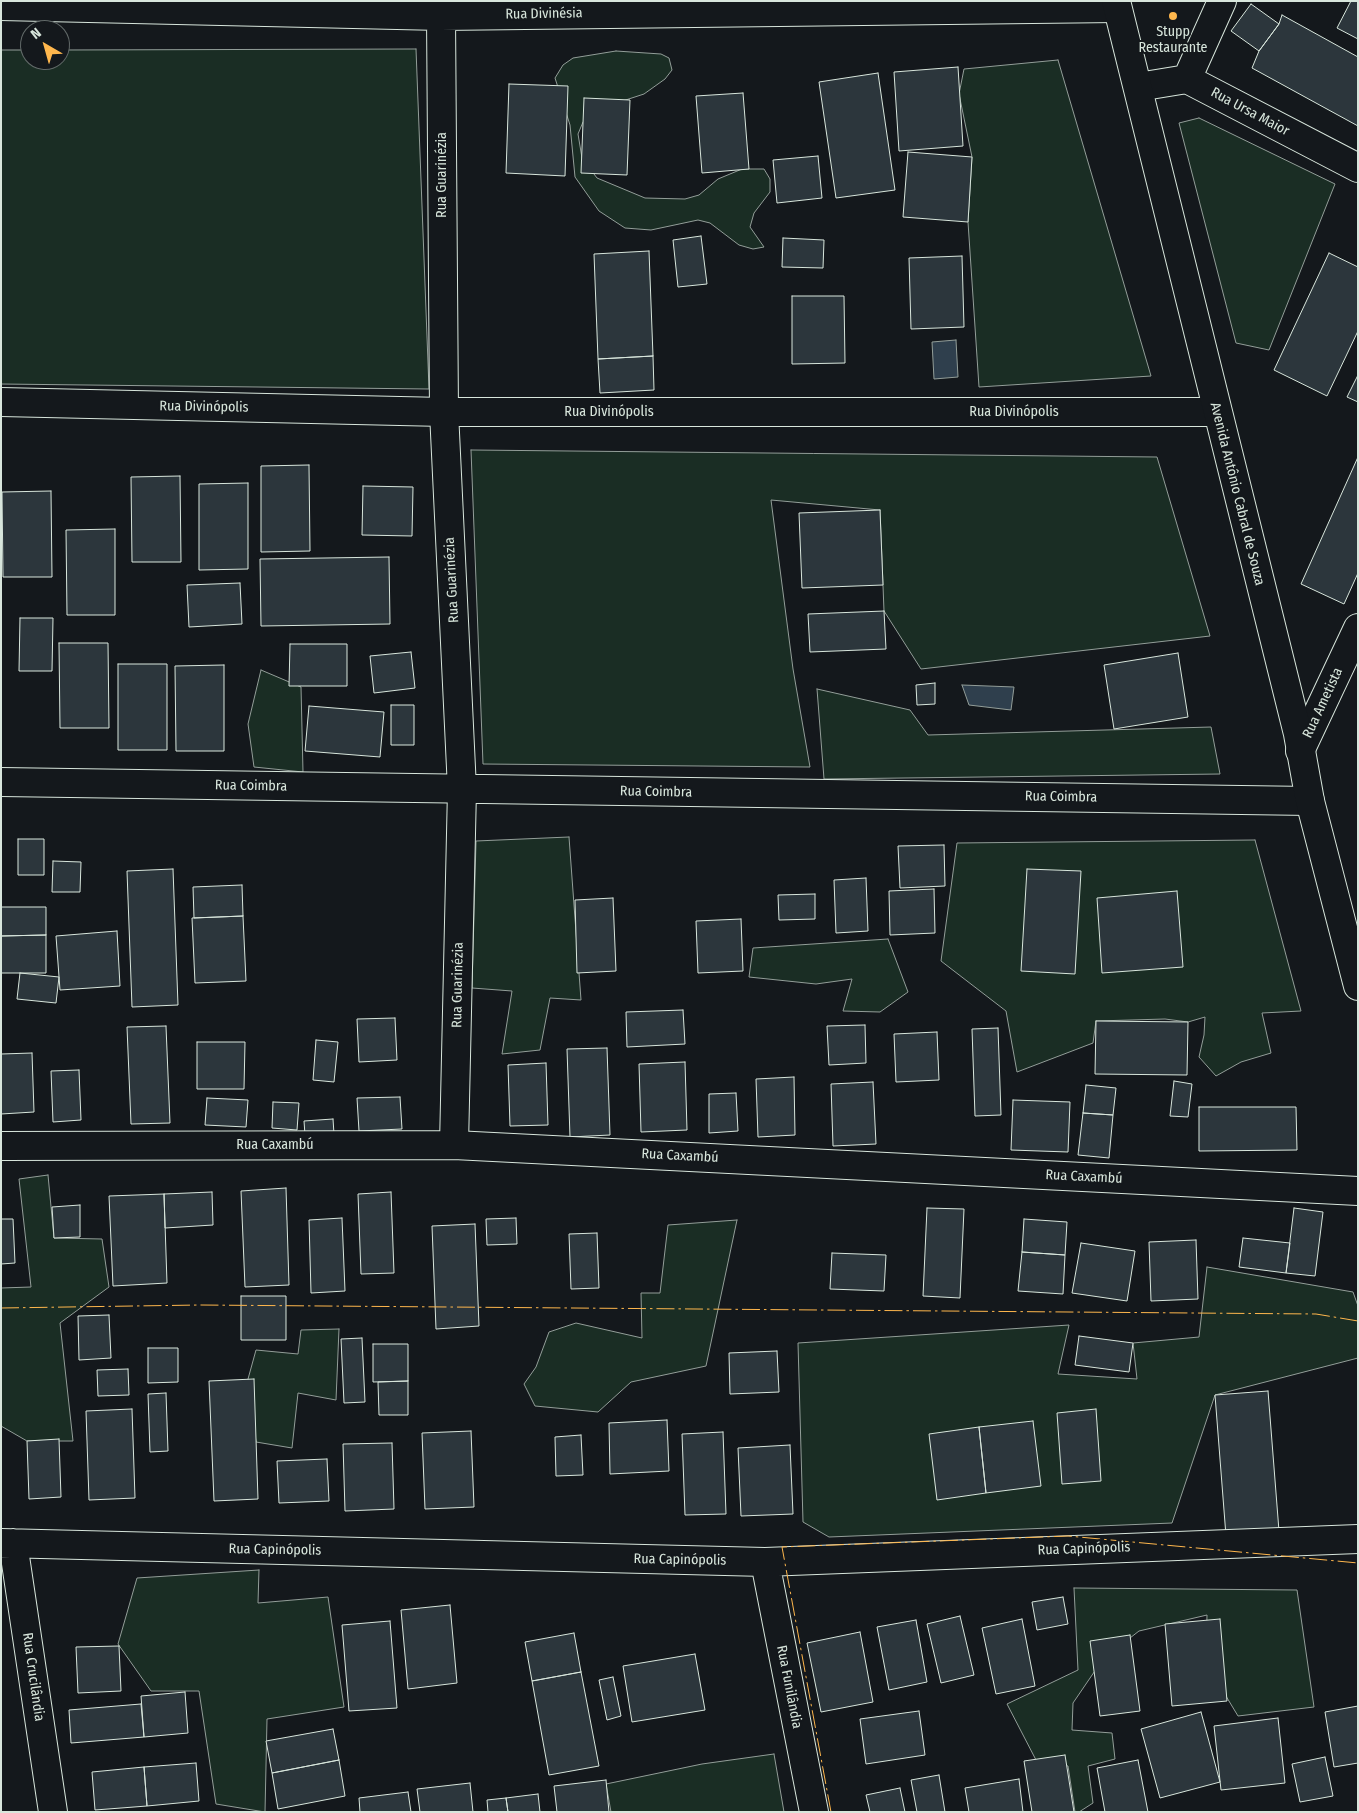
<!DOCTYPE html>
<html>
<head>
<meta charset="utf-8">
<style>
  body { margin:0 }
  #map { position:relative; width:1359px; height:1813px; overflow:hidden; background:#14181c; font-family:"Fira Sans Condensed",sans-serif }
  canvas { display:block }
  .frame { position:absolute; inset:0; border:2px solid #d8e6dc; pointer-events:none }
  .north { position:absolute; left:20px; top:20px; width:50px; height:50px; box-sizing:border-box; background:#14181c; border:1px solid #626a69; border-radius:50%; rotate:322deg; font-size:14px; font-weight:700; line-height:20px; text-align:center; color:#d8e6dc }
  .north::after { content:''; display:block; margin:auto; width:18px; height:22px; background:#ffb74d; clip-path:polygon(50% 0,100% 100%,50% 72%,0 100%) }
</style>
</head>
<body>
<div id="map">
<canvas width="1359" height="1813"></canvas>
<div class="frame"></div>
<div class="north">N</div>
</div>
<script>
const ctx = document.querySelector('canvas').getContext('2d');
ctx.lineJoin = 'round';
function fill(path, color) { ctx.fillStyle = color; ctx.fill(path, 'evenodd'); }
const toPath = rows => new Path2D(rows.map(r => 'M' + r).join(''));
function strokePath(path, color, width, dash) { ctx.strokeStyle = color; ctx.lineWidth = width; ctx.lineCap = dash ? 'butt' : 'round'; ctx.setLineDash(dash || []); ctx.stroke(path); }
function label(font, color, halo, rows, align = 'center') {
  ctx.font = font + ' "Fira Sans Condensed",sans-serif'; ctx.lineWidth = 4; ctx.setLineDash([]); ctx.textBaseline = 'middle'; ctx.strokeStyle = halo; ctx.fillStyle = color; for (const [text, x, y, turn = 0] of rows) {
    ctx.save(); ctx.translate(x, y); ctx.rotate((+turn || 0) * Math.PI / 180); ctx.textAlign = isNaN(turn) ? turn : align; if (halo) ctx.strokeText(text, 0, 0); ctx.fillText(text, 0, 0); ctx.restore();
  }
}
const green = toPath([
  [416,49,429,389,1,384,1,50,30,50,30,60,60,60,60,50,416,49],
  [616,51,661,54,669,58,672,70,665,79,644,94,592,111,583,122,578,134,582,158,597,178,645,198,685,199,699,195,718,179,742,169,764,169,770,179,770,192,754,213,750,227,764,247,753,249,739,245,710,223,698,220,651,230,625,228,599,211,575,177,570,125,555,78,563,65,573,58,616,51],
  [1058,60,1151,376,979,387,968,222,972,157,959,94,964,69,1058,60],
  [1199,118,1335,184,1269,350,1236,343,1179,123,1199,118],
  [471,450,1157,457,1210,636,921,669,884,611,880,510,771,500,793,669,810,767,483,764,471,450],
  [261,670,301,687,303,772,254,767,248,724,261,670],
  [817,689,910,710,928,735,1211,727,1220,774,824,779,817,689],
  [569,837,581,1000,550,998,540,1050,502,1054,512,991,472,988,476,841,569,837],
  [1255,840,1301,1011,1262,1013,1271,1053,1241,1062,1216,1076,1199,1057,1204,1035,1205,1017,1188,1022,1165,1019,1096,1021,1093,1043,1017,1072,1006,1011,941,961,957,843,1255,840],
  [888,939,908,992,880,1012,843,1011,852,979,816,984,749,977,753,948,888,939],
  [48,1175,54,1238,102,1239,109,1287,60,1323,73,1441,27,1441,1,1426,1,1288,31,1287,19,1179,48,1175],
  [737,1220,706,1366,631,1382,598,1412,535,1406,524,1384,536,1367,549,1332,576,1323,642,1338,641,1293,660,1293,668,1225,737,1220],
  [1207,1267,1353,1292,1358,1306,1358,1358,1215,1395,1172,1523,829,1537,803,1522,798,1343,1069,1325,1058,1374,1137,1379,1133,1343,1199,1337,1207,1267],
  [339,1329,336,1400,298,1393,292,1448,256,1442,248,1379,256,1350,298,1354,301,1330,339,1329],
  [259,1570,258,1603,328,1597,344,1707,267,1719,265,1812,216,1804,199,1691,151,1691,118,1644,137,1578,259,1570],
  [1074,1588,1297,1590,1314,1707,1238,1716,1206,1663,1207,1615,1139,1631,1103,1659,1073,1703,1072,1730,1112,1733,1115,1759,1088,1766,1093,1803,1079,1812,1075,1812,1068,1766,1036,1760,1007,1704,1078,1670,1074,1588],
  [774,1754,784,1812,611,1812,606,1784,702,1764,774,1754]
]);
fill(green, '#1a2d24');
strokePath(green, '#939e99', 1);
const water = toPath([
  [956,340,958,377,934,379,932,342,956,340],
  [962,685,1014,687,1011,710,969,705,962,685]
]);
fill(water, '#2f3f4d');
strokePath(water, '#939e99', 1);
const building = toPath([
  [1351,1,1358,1,1358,39,1337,28,1351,1],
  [1251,4,1279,24,1259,51,1231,31,1251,4],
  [1282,15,1358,57,1358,126,1252,68,1259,51,1279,24,1282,15],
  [958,67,963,146,899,151,894,72,958,67],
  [878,73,895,190,836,198,819,82,878,73],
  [509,84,568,86,565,176,506,173,509,84],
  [743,93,749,169,702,173,696,96,743,93],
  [584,98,630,100,627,175,581,173,584,98],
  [908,152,972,157,968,222,903,217,908,152],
  [818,156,822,198,777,203,773,160,818,156],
  [701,236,707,284,678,287,673,240,701,236],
  [783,238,824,240,823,268,782,267,783,238],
  [649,251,653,356,598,359,594,254,649,251],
  [1329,253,1358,267,1358,331,1327,396,1274,370,1329,253],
  [962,256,964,327,911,329,909,258,962,256],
  [792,296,844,296,845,363,792,364,792,296],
  [653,356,654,390,600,393,598,359,653,356],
  [1358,375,1358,402,1347,397,1358,375],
  [1358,457,1358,573,1344,604,1301,584,1358,457],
  [309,465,310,551,261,552,261,466,309,465],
  [180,476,181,562,132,562,131,477,180,476],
  [248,483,248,569,199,570,199,484,248,483],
  [363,486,413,487,412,536,362,535,363,486],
  [51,491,52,577,3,577,2,492,51,491],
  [880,510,883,585,802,588,799,513,880,510],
  [115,529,115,615,67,615,66,530,115,529],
  [389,557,390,624,261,626,260,559,389,557],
  [240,583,242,624,189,627,187,585,240,583],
  [884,611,886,649,810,652,808,614,884,611],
  [20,618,53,618,52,671,19,671,20,618],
  [59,643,108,643,109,728,60,728,59,643],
  [290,644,347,644,347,686,289,686,290,644],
  [411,652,415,688,374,693,370,656,411,652],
  [1178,653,1188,717,1114,729,1104,665,1178,653],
  [118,664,167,664,167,750,118,750,118,664],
  [224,665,224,751,176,751,175,666,224,665],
  [935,683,935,704,917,705,916,685,935,683],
  [391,705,414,705,414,745,391,745,391,705],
  [309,706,384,712,380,757,305,751,309,706],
  [18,839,44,839,44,875,18,875,18,839],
  [944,845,945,886,900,888,898,846,944,845],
  [53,861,81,862,80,892,52,892,53,861],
  [173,869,178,1005,132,1007,127,871,173,869],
  [1027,869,1081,871,1075,974,1021,971,1027,869],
  [866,878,868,931,836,933,834,880,866,878],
  [242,885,243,916,194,918,193,887,242,885],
  [934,889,935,933,890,935,889,891,934,889],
  [1177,891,1183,967,1102,973,1097,898,1177,891],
  [815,894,815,919,779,920,778,895,815,894],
  [613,898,616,971,577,973,575,900,613,898],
  [1,907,46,907,46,935,1,936,1,907],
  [243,916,246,981,195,983,192,918,243,916],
  [741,919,743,971,698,973,696,921,741,919],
  [117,931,120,986,60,990,56,936,117,931],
  [46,935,46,973,1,973,1,936,46,935],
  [20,973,59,977,56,1003,17,999,20,973],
  [683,1010,685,1044,627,1047,626,1012,683,1010],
  [395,1018,397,1060,359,1062,357,1019,395,1018],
  [1096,1021,1188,1022,1187,1075,1095,1074,1096,1021],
  [865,1025,866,1063,829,1065,827,1026,865,1025],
  [166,1026,170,1123,131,1124,127,1027,166,1026],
  [998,1028,1001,1115,975,1116,972,1029,998,1028],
  [937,1032,939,1080,896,1082,894,1034,937,1032],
  [316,1040,338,1042,334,1082,313,1080,316,1040],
  [197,1042,245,1042,244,1089,197,1089,197,1042],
  [607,1048,610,1135,570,1137,567,1049,607,1048],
  [32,1053,34,1112,1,1114,1,1054,32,1053],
  [685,1062,687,1130,641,1132,639,1064,685,1062],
  [546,1063,548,1125,510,1126,508,1065,546,1063],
  [79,1070,81,1120,53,1122,51,1071,79,1070],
  [794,1077,795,1135,758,1137,756,1079,794,1077],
  [1174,1081,1192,1084,1188,1117,1170,1116,1174,1081],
  [873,1082,876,1144,833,1146,831,1084,873,1082],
  [1086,1085,1116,1088,1113,1115,1083,1113,1086,1085],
  [736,1093,738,1131,709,1133,709,1094,736,1093],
  [400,1097,402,1129,359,1131,357,1098,400,1097],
  [207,1098,248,1100,246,1127,205,1125,207,1098],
  [1013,1100,1070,1102,1068,1152,1011,1150,1013,1100],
  [273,1102,299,1103,297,1130,272,1128,273,1102],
  [1199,1107,1296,1107,1297,1150,1199,1151,1199,1107],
  [1083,1113,1113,1115,1109,1158,1078,1155,1083,1113],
  [333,1119,334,1134,305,1135,304,1121,333,1119],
  [286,1188,289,1285,245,1287,241,1191,286,1188],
  [212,1192,213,1225,165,1228,164,1194,212,1192],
  [391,1192,394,1273,361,1274,358,1194,391,1192],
  [164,1194,167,1283,113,1286,109,1196,164,1194],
  [80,1205,80,1237,54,1238,52,1207,80,1205],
  [927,1208,964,1209,960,1298,923,1296,927,1208],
  [1294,1208,1323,1212,1315,1276,1286,1273,1294,1208],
  [342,1218,345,1291,311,1293,309,1220,342,1218],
  [516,1218,517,1244,487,1245,486,1219,516,1218],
  [1,1219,13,1219,15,1263,1,1264,1,1219],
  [1024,1219,1067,1222,1065,1255,1022,1252,1024,1219],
  [475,1224,479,1326,436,1329,432,1226,475,1224],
  [597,1233,599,1288,571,1289,569,1234,597,1233],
  [1243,1238,1290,1243,1286,1273,1239,1267,1243,1238],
  [1196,1240,1198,1299,1151,1301,1149,1242,1196,1240],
  [1081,1243,1135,1251,1127,1301,1072,1293,1081,1243],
  [1022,1252,1065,1255,1063,1294,1018,1291,1022,1252],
  [832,1253,886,1255,884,1291,830,1289,832,1253],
  [241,1296,286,1296,286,1340,241,1340,241,1296],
  [109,1315,111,1358,79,1360,78,1316,109,1315],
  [1079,1336,1133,1343,1129,1372,1075,1365,1079,1336],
  [362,1338,365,1402,344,1403,341,1339,362,1338],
  [373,1344,408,1344,408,1381,373,1382,373,1344],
  [148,1348,178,1348,178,1382,148,1383,148,1348],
  [777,1351,779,1392,730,1394,729,1353,777,1351],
  [128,1369,129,1395,98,1396,97,1370,128,1369],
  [254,1379,258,1499,214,1501,209,1381,254,1379],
  [408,1381,408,1415,379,1415,378,1382,408,1381],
  [1268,1391,1279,1531,1226,1536,1215,1395,1268,1391],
  [166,1393,168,1451,150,1452,148,1394,166,1393],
  [132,1409,135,1498,89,1500,86,1411,132,1409],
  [1096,1409,1101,1481,1062,1484,1057,1413,1096,1409],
  [667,1420,669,1471,610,1474,609,1423,667,1420],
  [1033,1421,1041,1486,986,1493,979,1427,1033,1421],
  [979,1427,986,1493,937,1500,929,1434,979,1427],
  [471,1431,474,1507,425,1509,422,1433,471,1431],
  [723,1432,726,1514,685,1515,682,1434,723,1432],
  [581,1435,583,1475,556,1476,555,1437,581,1435],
  [59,1439,61,1497,29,1499,27,1441,59,1439],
  [392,1443,394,1509,345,1511,343,1444,392,1443],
  [790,1445,793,1514,741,1516,738,1448,790,1445],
  [327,1459,329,1501,279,1503,277,1461,327,1459],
  [1063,1597,1068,1624,1037,1630,1032,1602,1063,1597],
  [450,1605,457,1683,408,1689,401,1610,450,1605],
  [960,1616,974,1675,941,1683,927,1624,960,1616],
  [1022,1619,1035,1686,996,1694,982,1628,1022,1619],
  [1220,1619,1227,1701,1172,1706,1165,1624,1220,1619],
  [916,1620,927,1682,889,1690,877,1627,916,1620],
  [390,1621,397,1708,349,1711,342,1625,390,1621],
  [860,1632,873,1702,821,1712,807,1643,860,1632],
  [574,1633,581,1672,532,1681,525,1642,574,1633],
  [1130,1635,1140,1711,1100,1716,1090,1641,1130,1635],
  [119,1646,121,1691,78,1693,76,1647,119,1646],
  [695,1654,705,1710,632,1722,623,1666,695,1654],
  [581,1672,599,1766,549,1775,532,1681,581,1672],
  [613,1677,621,1716,607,1720,599,1680,613,1677],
  [185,1692,188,1733,144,1737,141,1696,185,1692],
  [141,1704,144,1737,71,1743,69,1710,141,1704],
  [1358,1706,1358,1763,1334,1767,1325,1712,1358,1706],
  [919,1711,925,1755,866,1764,860,1719,919,1711],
  [1201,1712,1220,1782,1160,1798,1141,1729,1201,1712],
  [1278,1718,1285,1783,1221,1790,1214,1726,1278,1718],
  [333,1729,339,1760,272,1773,266,1741,333,1729],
  [1065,1755,1074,1812,1032,1812,1024,1761,1065,1755],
  [1325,1757,1333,1796,1300,1802,1292,1764,1325,1757],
  [339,1760,345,1796,278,1809,272,1773,339,1760],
  [1138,1760,1148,1812,1105,1812,1097,1768,1138,1760],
  [196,1763,199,1801,147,1806,144,1767,196,1763],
  [144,1767,147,1806,95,1810,92,1772,144,1767],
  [939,1775,945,1812,917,1812,911,1780,939,1775],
  [1019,1779,1023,1812,969,1812,965,1788,1019,1779],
  [606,1780,609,1812,557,1812,554,1786,606,1780],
  [470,1783,473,1812,420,1812,417,1789,470,1783],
  [900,1788,905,1812,870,1812,866,1795,900,1788],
  [408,1792,411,1812,360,1812,359,1798,408,1792],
  [538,1794,540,1812,508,1812,506,1798,538,1794],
  [506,1798,508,1812,488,1812,487,1800,506,1798]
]);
fill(building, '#2c363c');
strokePath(building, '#d8e6dc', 1);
const minor = toPath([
  [1,6,441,16,1117,8],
  [441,16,444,412,462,789,454,1145],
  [1187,79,1222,1],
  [1138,87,1187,79,1358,168],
  [1,402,444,412,1217,412],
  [1300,751,1358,628],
  [1,782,1310,801],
  [1,1146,454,1145,1358,1191],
  [1,1543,765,1562,1358,1539],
  [13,1543,53,1812],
  [765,1562,814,1812]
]);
const primary = toPath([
  [1116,1,1298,734,1310,801,1358,986]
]);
strokePath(minor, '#d8e6dc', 30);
strokePath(primary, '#d8e6dc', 30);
strokePath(minor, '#14181c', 28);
strokePath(primary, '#14181c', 28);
strokePath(toPath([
  [1,1308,200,1305,1316,1314,1358,1321],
  [831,1812,782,1547,1068,1536,1358,1563]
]), '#ffb74d', 1, [18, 4, 2.5, 4]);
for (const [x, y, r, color] of [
  [1173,16,5,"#ffb74d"]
]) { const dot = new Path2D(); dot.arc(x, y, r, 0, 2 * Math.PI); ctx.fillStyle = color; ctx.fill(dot); strokePath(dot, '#14181c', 2); }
label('14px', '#d8e6dc', '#14181c', [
  ["Rua Divinésia",544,14,-1],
  ["Rua Ursa Maior",1250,112,28],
  ["Rua Guarinézia",442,175,-90],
  ["Rua Divinópolis",204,407,1],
  ["Rua Divinópolis",609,412],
  ["Rua Divinópolis",1014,412],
  ["Avenida Antônio Cabral de Souza",1237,494,76],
  ["Rua Guarinézia",452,580,-93],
  ["Rua Ametista",1323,703,-65],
  ["Rua Coimbra",251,786,1],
  ["Rua Coimbra",656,792,1],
  ["Rua Coimbra",1061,797,1],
  ["Rua Guarinézia",458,985,-89],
  ["Rua Caxambú",275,1145],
  ["Rua Caxambú",680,1156,3],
  ["Rua Caxambú",1084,1177,3],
  ["Rua Capinópolis",1084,1549,-2],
  ["Rua Capinópolis",275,1550,1],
  ["Rua Capinópolis",680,1560,1],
  ["Rua Crucilândia",33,1677,82],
  ["Rua Funilândia",789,1687,79]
]);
label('14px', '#d8e6dc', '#14181c', [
  ["Stupp",1173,32],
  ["Restaurante",1173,48]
]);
</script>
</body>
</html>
